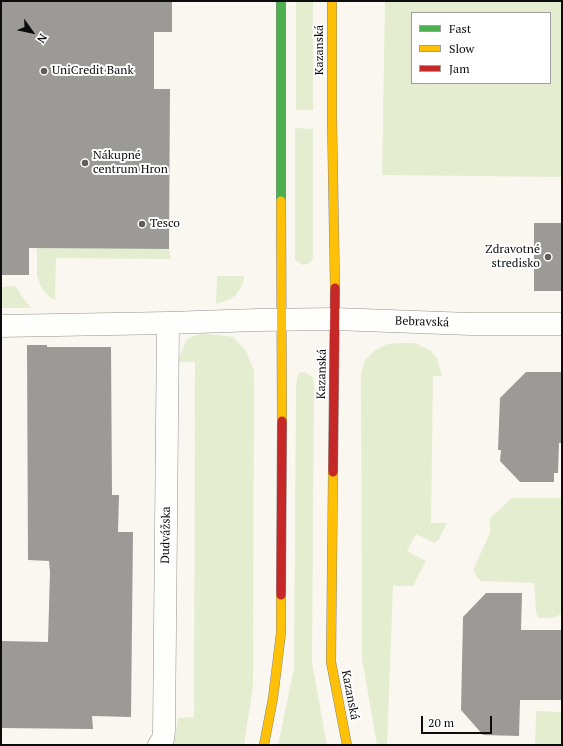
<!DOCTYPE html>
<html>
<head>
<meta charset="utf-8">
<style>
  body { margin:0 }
  #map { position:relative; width:563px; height:746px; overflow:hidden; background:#faf7f0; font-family:"PT Serif",serif }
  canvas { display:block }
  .frame { position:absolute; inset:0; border:2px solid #0c0c0c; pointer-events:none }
  .legend { position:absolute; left:411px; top:12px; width:140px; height:72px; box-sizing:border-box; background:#fff; border:1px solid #9e9e9e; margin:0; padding:5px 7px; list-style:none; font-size:12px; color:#0c0c0c }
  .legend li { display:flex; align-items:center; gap:8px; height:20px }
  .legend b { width:20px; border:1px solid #9e9e9e }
  .north { position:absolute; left:12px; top:12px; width:40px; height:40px; -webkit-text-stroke:3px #fff; paint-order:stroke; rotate:123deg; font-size:11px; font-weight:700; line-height:16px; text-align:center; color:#0c0c0c }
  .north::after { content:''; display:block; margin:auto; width:14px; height:18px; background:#0c0c0c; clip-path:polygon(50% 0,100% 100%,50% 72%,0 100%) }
  .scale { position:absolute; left:421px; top:716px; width:71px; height:18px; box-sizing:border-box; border:2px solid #0c0c0c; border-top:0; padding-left:5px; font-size:12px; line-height:14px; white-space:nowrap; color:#0c0c0c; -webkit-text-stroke:3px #fff; paint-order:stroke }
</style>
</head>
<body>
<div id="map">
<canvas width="563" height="746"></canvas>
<div class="frame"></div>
<ul class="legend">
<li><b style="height:5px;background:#4caf50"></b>Fast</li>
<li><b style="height:5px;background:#ffc107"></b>Slow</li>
<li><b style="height:5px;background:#c62828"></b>Jam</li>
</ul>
<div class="north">N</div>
<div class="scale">20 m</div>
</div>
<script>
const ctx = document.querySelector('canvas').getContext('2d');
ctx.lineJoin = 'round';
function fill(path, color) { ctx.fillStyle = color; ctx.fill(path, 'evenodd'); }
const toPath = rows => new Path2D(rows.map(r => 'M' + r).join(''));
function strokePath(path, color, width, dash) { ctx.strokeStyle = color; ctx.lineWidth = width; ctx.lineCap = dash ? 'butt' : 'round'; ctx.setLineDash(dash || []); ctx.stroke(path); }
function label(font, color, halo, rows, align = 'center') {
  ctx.font = font + ' "PT Serif",serif'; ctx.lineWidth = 4; ctx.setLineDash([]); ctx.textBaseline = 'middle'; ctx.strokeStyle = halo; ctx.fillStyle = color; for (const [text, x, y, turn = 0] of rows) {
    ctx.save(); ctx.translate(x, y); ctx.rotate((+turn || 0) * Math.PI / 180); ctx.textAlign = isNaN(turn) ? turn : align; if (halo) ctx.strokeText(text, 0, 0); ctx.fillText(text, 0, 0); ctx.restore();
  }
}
fill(toPath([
  [296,1,313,1,313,110,296,110],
  [385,1,562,1,562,177,382,175],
  [412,13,550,13,550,83,412,83],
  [295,128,313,129,313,258,310,263,303,265,295,260],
  [37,248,169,249,171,259,56,258,55,300,48,296,41,287,37,276],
  [217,276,243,276,244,279,241,287,236,295,229,300,216,304],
  [16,286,21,295,31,308,1,308,1,287],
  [202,333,233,337,246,351,254,371,253,687,244,745,172,745,176,733,178,718,194,717,195,362,177,362,187,339],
  [399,343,414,343,430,350,437,358,442,376,433,376,431,523,447,523,439,539,435,543,416,534,407,551,426,561,413,586,393,586,387,745,377,745,362,659,361,373,365,360,375,350,388,344],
  [304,372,313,377,314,384,312,663,327,745,278,745,294,668,296,388,297,379,299,373],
  [512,498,562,498,562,614,552,618,539,618,536,613,534,583,481,581,477,577,473,570,490,533,490,518],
  [536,711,562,712,562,745,535,745]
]), '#e5edd1');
fill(toPath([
  [1,1,172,1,172,32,154,32,154,89,170,89,169,249,29,248,29,275,1,275],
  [534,223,562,223,562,291,534,291],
  [27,345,47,345,47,347,111,347,112,495,119,495,118,532,133,532,131,717,92,716,93,729,1,728,1,641,48,642,50,572,49,561,28,560],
  [526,372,562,372,562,443,559,443,558,473,554,473,554,482,520,482,500,461,501,450,498,450,500,398],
  [486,593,522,593,521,630,562,630,562,700,520,700,519,736,483,735,461,710,463,617]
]), '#9c9a96');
const street = toPath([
  [1,326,168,323,258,320,335,319,470,324,562,324],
  [159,745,163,739,164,731,168,323]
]);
const fast = toPath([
  [281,201,281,1]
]);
const slow = toPath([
  [332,1,332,119,335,288],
  [281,201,282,421],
  [333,472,331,662,347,745],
  [264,745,273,698,281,633,281,595]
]);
const jam = toPath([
  [333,472,335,288],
  [281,595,282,421]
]);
strokePath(street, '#93928f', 23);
strokePath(fast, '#8a8885', 10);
strokePath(slow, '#8a8885', 10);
strokePath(jam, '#8a8885', 10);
strokePath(street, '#fefefd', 22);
strokePath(fast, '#4caf50', 9);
strokePath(slow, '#ffc107', 9);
strokePath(jam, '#c62828', 9);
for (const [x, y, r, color] of [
  [44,71,4,"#5f5e5c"],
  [85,163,4,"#5f5e5c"],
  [142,224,4,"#5f5e5c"],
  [548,257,4,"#5f5e5c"]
]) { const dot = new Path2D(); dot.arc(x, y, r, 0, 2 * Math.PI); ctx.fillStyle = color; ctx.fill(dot); strokePath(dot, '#fff', 1.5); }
label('12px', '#0c0c0c', '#fff', [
  ["Kazanská",320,50,-90],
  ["Bebravská",422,322,2],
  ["Kazanská",322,374,-89],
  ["Dudvážska",166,535,-89],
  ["Kazanská",350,695,79]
]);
label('12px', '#0c0c0c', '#fff', [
  ["UniCredit Bank",52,71],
  ["Nákupné",93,156],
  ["centrum Hron",93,170],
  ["Tesco",150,224],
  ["Zdravotné",540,250,"right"],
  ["stredisko",540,264,"right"]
], 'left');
</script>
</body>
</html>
